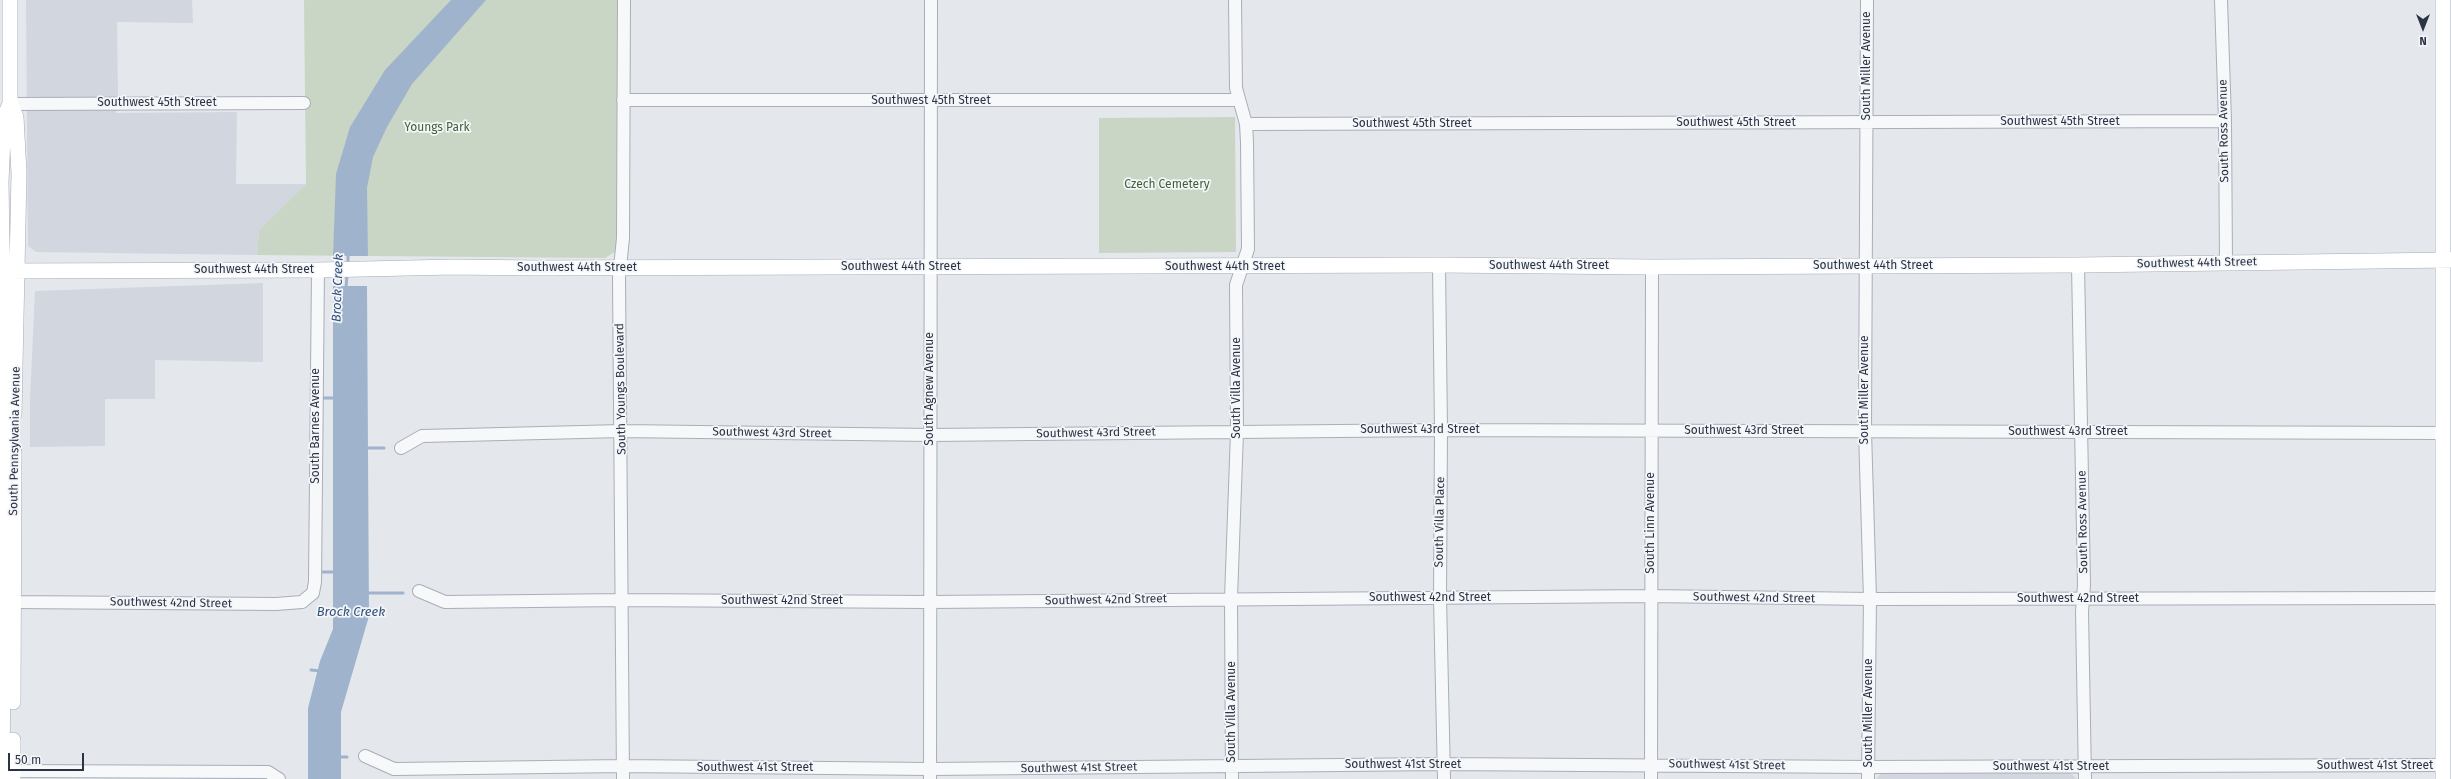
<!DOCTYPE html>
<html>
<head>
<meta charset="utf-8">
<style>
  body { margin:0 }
  #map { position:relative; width:2451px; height:779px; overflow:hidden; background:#e4e7ec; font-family:"Fira Sans",sans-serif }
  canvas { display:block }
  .north { position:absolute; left:2403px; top:8px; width:40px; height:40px; -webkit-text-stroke:3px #f4f6f9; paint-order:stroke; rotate:180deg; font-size:11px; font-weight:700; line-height:16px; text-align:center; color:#2b3445 }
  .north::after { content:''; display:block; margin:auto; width:14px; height:18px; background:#2b3445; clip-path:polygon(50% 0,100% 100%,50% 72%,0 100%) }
  .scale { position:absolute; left:8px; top:753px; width:76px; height:18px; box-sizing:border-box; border:2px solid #2b3445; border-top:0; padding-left:5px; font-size:12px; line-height:14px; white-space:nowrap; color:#2b3445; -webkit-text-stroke:3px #f4f6f9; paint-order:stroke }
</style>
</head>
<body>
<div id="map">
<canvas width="2451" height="779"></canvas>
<div class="north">N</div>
<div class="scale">50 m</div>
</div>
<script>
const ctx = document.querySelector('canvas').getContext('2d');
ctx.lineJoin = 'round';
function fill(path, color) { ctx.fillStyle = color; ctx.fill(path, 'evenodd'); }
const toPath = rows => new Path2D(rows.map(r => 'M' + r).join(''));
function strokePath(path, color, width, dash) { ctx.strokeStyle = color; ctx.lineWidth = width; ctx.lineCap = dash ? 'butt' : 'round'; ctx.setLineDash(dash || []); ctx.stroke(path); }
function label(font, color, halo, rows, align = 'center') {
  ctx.font = font + ' "Fira Sans",sans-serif'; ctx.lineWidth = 3.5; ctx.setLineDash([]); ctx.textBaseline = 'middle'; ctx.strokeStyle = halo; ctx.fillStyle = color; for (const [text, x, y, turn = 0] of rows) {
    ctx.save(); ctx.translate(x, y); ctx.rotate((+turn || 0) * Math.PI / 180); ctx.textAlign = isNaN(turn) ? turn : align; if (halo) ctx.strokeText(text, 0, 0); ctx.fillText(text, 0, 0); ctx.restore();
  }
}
fill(toPath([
  [26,0,192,0,193,23,117,22,118,95,116,113,237,112,236,184,306,184,259,230,257,255,36,252,28,246],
  [263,283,263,362,155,360,155,399,105,399,105,446,30,447,30,400,35,291],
  [2068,771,2077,779,1876,779,1882,772]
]), '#d2d6de');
fill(toPath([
  [304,0,618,0,618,244,616,251,605,258,257,255,259,230,306,184],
  [1235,117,1236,252,1099,253,1099,118]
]), '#c9d6c5');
fill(toPath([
  [451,0,486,0,412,84,387,127,373,157,367,188,368,256,333,256,336,174,350,127,385,70],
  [333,286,367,286,369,616,341,712,341,779,308,779,308,708,320,661,333,629]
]), '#9fb4cc');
strokePath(toPath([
  [348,265,348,252],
  [346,289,347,274],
  [323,398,335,398],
  [364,448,384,448],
  [322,572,336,572],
  [367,593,403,593],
  [311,670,321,671],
  [337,757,347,757]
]), '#9fb4cc', 3);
const minor = toPath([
  [1867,0,1865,431,1870,599,1868,779],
  [2221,0,2225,121,2226,263],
  [623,100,1238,100],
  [10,104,304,103],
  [1246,124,2225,121],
  [1439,265,1441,430,1440,598,1444,779],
  [2078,265,2084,585,2082,612,2085,779],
  [401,448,422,436,622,431,930,435,1441,430,2442,433],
  [419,591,445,602,623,600,929,602,1651,596,1870,599,2443,598],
  [9,594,14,602,276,604,302,602,313,593,315,582,318,270],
  [365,756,394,769,623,766,930,769,1444,764,1868,767,2443,765],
  [5,771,268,772,279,779],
  [623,779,619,278,623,238,624,0],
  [930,779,931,0],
  [1232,779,1231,598,1237,432,1236,285,1248,249,1247,142,1246,124,1236,88,1235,0],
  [1651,779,1652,267]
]);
const major = toPath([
  [2443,0,2443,779],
  [10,104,16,117,19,173,14,414],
  [0,271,318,270,454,267,536,268,1439,265,1652,267,2078,265,2451,260],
  [13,702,14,452],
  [2,779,5,415,1,182,4,117,10,104,10,0],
  [13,779,13,740]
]);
strokePath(minor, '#a9aeb7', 14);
strokePath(major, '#a3abb8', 16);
strokePath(minor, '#f7f8fa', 12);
strokePath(major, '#fff', 15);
label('12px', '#2b3445', '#f4f6f9', [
  ["South Miller Avenue",1867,66,-90],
  ["Southwest 45th Street",931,101],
  ["Southwest 45th Street",157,103],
  ["Southwest 45th Street",2060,122],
  ["Southwest 45th Street",1736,123],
  ["Southwest 45th Street",1412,124],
  ["South Ross Avenue",2224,131,-91],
  ["Southwest 44th Street",2197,263,-1],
  ["Southwest 44th Street",1549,266],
  ["Southwest 44th Street",1873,266],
  ["Southwest 44th Street",901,267],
  ["Southwest 44th Street",1225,267],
  ["Southwest 44th Street",577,268],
  ["Southwest 44th Street",254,270],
  ["South Villa Avenue",1237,388,-90],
  ["South Youngs Boulevard",621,389,-91],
  ["South Agnew Avenue",930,389,-90],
  ["South Miller Avenue",1865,390,-90],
  ["South Barnes Avenue",316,426,-90],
  ["Southwest 43rd Street",1420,430],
  ["Southwest 43rd Street",1744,431],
  ["Southwest 43rd Street",2068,432],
  ["Southwest 43rd Street",772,433,1],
  ["Southwest 43rd Street",1096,433,-1],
  ["South Pennsylvania Avenue",15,441,-89],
  ["South Villa Place",1440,522,-89],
  ["South Ross Avenue",2083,522,-91],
  ["South Linn Avenue",1651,523,-90],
  ["Southwest 42nd Street",1430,598],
  ["Southwest 42nd Street",1754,598,1],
  ["Southwest 42nd Street",2078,599],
  ["Southwest 42nd Street",1106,600,-1],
  ["Southwest 42nd Street",782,601],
  ["Southwest 42nd Street",171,603,1],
  ["South Villa Avenue",1232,712,-90],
  ["South Miller Avenue",1869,713,-90],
  ["Southwest 41st Street",1403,765],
  ["Southwest 41st Street",1727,765,1],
  ["Southwest 41st Street",2375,766],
  ["Southwest 41st Street",2051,767],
  ["Southwest 41st Street",755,768],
  ["Southwest 41st Street",1079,768,-1]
]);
label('12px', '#3f6138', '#f4f6f9', [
  ["Youngs Park",437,128],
  ["Czech Cemetery",1167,185]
]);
label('italic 13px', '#34527a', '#f4f6f9', [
  ["Brock Creek",338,288,-88],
  ["Brock Creek",351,612]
]);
</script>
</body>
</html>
